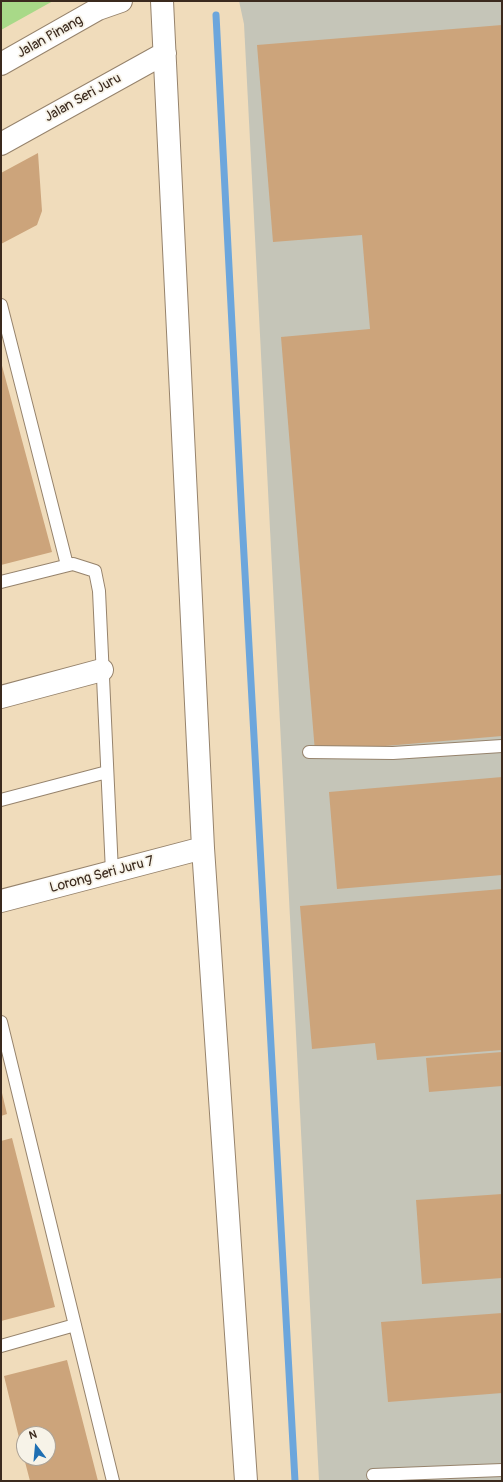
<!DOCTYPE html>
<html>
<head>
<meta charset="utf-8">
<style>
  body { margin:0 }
  #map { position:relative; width:503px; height:1482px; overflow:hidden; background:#f0dcbb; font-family:Pangolin,sans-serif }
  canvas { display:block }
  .frame { position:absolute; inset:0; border:2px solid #3b2a1e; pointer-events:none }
  .north { position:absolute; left:16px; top:1426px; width:40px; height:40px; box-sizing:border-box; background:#f7f3e8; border:1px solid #aca397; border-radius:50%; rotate:344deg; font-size:11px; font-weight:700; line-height:16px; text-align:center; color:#3b2a1e }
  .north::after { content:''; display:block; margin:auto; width:14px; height:18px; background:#1f6fb2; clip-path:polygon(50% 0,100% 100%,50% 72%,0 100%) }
</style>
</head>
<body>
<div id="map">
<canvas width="503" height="1482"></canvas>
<div class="frame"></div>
<div class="north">N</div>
</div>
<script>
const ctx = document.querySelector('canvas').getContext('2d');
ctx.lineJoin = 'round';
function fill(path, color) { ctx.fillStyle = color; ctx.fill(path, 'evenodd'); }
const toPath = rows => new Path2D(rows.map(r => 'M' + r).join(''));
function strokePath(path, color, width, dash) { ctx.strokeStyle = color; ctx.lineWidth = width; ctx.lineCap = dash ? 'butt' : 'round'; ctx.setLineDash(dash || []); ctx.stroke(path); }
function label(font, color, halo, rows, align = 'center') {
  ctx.font = font + ' Pangolin,sans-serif'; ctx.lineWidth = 3.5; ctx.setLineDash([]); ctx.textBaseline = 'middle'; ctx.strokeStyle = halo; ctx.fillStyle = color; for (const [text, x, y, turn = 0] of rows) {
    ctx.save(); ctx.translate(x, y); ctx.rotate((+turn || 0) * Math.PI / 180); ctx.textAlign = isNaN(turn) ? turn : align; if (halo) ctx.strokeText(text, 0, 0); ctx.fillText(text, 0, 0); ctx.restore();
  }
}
fill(toPath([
  [239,1,502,1,502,1481,319,1481,244,24]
]), '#c5c5b8');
fill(toPath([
  [1,1,53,1,1,30]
]), '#a8d988');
strokePath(toPath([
  [216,15,242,519,295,1481]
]), '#6ca6dc', 7);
fill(toPath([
  [502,25,502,736,315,752,281,337,370,329,362,235,273,242,257,45],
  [38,153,42,211,37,225,1,244,1,173],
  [1,362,52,552,1,565],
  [502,777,502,875,337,889,329,792],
  [502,889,502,1050,377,1060,375,1043,312,1049,300,906],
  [502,1052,502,1086,429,1092,426,1058],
  [2,1093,7,1114,1,1116,1,1094],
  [12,1138,55,1307,1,1321,1,1141],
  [502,1194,502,1278,422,1284,416,1200],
  [502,1313,502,1393,388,1402,381,1322],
  [67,1360,98,1481,30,1481,24,1458,48,1458,48,1434,24,1434,23,1454,4,1376]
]), '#cca47b');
const lane = toPath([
  [1,305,67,565],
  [1,582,73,564,95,571,99,591,112,872],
  [309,752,393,753,502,746],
  [1,800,107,772],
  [1,1022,113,1481],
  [1,1346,75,1325],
  [373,1475,502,1470]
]);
const street = toPath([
  [162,1,203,848,246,1481],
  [1,64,98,9,121,1],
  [1,144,165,53],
  [1,697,102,670],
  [1,901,203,848]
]);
strokePath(lane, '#96836c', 14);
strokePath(street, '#96836c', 24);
strokePath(lane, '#fff', 12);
strokePath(street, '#fff', 22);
label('14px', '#3b2a1e', '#f7f3e8', [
  ["Jalan Pinang",50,37,-29],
  ["Jalan Seri Juru",83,98,-29],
  ["Lorong Seri Juru 7",102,875,-15]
]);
</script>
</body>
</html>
